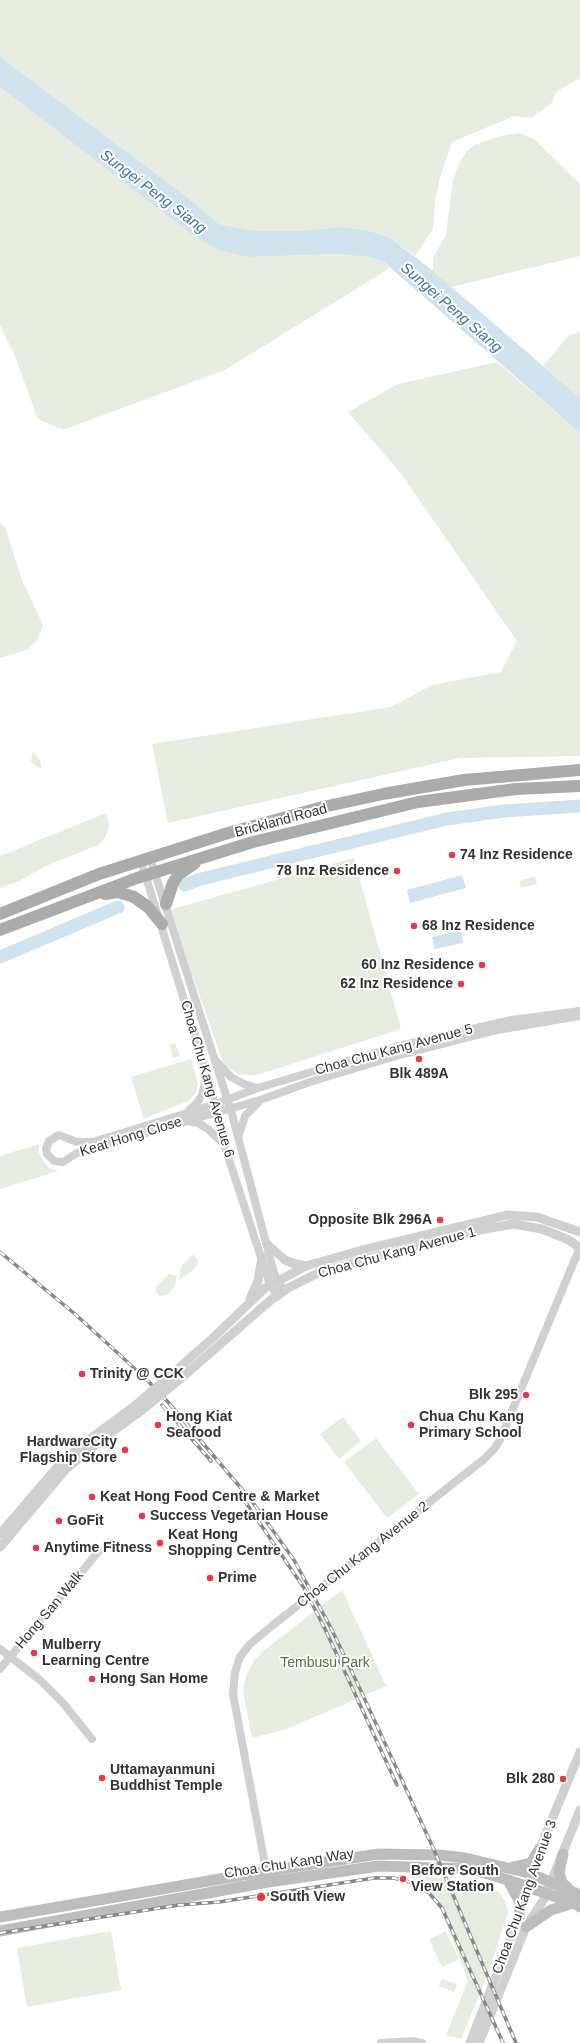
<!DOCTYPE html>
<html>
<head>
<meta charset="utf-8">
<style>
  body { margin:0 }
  canvas { display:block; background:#fff }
</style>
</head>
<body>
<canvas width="580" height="2043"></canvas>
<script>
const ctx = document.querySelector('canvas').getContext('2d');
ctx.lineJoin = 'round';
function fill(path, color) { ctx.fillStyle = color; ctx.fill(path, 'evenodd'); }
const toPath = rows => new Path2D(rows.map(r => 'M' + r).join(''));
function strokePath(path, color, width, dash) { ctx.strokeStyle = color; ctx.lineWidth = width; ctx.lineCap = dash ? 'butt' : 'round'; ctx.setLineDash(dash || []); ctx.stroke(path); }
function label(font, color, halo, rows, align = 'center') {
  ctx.font = font + ' Helvetica,sans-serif'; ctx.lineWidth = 4; ctx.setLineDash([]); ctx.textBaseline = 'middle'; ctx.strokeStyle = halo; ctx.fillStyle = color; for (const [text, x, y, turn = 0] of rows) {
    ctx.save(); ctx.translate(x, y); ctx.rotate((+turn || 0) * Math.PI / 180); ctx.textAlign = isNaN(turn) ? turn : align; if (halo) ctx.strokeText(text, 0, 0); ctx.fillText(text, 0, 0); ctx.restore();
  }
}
fill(toPath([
  [0,0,580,0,580,78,556,92,551,104,531,118,514,116,452,142,440,177,435,202,433,229,415,256,389,237,366,230,342,227,298,231,254,231,219,224,191,200,0,57],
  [0,87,190,233,249,257,336,254,368,257,384,262,390,268,225,370,63,430,38,419,14,354,0,325],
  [520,133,534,139,580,184,580,256,451,287,433,271,433,258,446,235,453,179,459,164,466,152,475,145,496,137],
  [580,332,580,398,543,366,569,335],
  [497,362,580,433,580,756,460,758,168,823,152,744,391,707,432,685,501,672,517,641,402,475,348,412,398,384],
  [0,523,5,527,22,580,43,625,37,640,27,650,0,658],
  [33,751,40,760,41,768,36,767,31,761],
  [106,813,109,823,108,831,104,839,98,845,46,866,19,881,0,888,0,856],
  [354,858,401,1029,257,1075,239,1075,224,1065,169,910],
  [535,876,537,884,521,888,519,881],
  [175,1043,180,1056,173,1058,169,1045],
  [191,1059,198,1084,196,1093,188,1101,144,1119,131,1077],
  [39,1144,39,1153,43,1161,50,1168,58,1171,0,1189,0,1156],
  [193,1254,198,1260,197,1265,193,1270,178,1281,182,1265],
  [169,1274,177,1276,175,1285,168,1295,160,1296,157,1294,156,1287],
  [343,1417,361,1441,339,1459,320,1434],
  [376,1438,419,1494,387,1518,344,1462],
  [342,1590,386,1686,287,1729,252,1738,243,1691,246,1676,253,1662,262,1652],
  [408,1875,451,1879,499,1892,505,1901,508,1912,489,1971,461,2039,446,2035,468,1981,436,1897],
  [111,1931,121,1990,27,2007,17,1948],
  [446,1931,459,1959,442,1967,429,1939],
  [442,1979,457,1984,454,1992,439,1986]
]), '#e6ecdf');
fill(toPath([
  [0,57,191,200,219,224,254,231,298,231,342,227,366,230,389,237,433,271,580,398,580,433,384,262,368,257,336,254,249,257,218,250,190,233,0,87],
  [462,875,466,888,410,903,407,890],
  [461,930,463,943,435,949,432,937]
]), '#cfe2ee');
strokePath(toPath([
  [185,885,201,879,447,819,504,811,580,806],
  [0,957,118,907]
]), '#cfe2ee', 13);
strokePath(toPath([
  [150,858,232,1114,274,1273,284,1291],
  [141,861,207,1074,213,1094,213,1105,224,1144,270,1285,278,1296],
  [580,1011,511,1020,395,1047,258,1088,213,1105,93,1142,77,1142,59,1135,49,1141,46,1149,47,1154,54,1161,63,1162,77,1153,263,1099,310,1082,396,1056,497,1030,580,1016],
  [216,1061,231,1077,244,1084,258,1088],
  [189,1110,197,1103,202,1095,207,1075],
  [187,1121,198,1123,208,1129,224,1144],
  [239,1135,245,1116,259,1102],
  [0,1649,40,1680,63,1703,92,1739],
  [0,1669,99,1551],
  [267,1875,233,1694,235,1672,240,1657,249,1645,273,1625,483,1460,494,1449,500,1440,580,1247],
  [381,2043,412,2041,422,2043]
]), '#d0d0d0', 8);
strokePath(toPath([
  [267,1244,285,1260,292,1263,306,1266],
  [250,1299,258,1281,262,1257],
  [173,1373,216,1335,265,1288,306,1266,366,1249,507,1215,537,1217,580,1232],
  [179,1380,272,1299,290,1287,318,1273,365,1259,480,1230,513,1224,542,1229,569,1240,580,1248],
  [0,1534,60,1464,87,1441,137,1404],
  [0,1547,66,1469,106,1436,142,1410],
  [470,2043,519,1917,525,1891,540,1848,580,1752],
  [479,2043,526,1927,544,1899,580,1810]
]), '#d0d0d0', 9);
strokePath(toPath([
  [563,1854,559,1872,562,1883,568,1888],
  [513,1867,531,1863,540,1848],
  [508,1880,520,1902,519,1917],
  [0,1917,266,1871,379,1854,439,1855,465,1858,529,1873,580,1895],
  [526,1927,551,1910,573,1903],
  [0,1931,268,1882,379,1866,472,1869,508,1880,574,1903,580,1907]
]), '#bdbdbd', 11);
strokePath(toPath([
  [105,894,118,892,134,897,148,907,162,924],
  [166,904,173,883,178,875,195,863],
  [0,914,99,874,228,833,323,807,383,794,464,780,580,770],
  [0,930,137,878,253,842,418,802,516,789,580,786]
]), '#ababab', 12);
const rail = toPath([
  [0,1252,75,1314,145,1378,168,1402,251,1500,294,1560,331,1628,361,1691,434,1850,516,2043],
  [162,1405,211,1461],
  [244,1500,304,1588,326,1631,397,1785],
  [0,1933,179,1905,219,1902,374,1878,394,1878,413,1883,429,1893,442,1908,503,2043]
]);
strokePath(rail, '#888', 3.5);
strokePath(rail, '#fff', 2, [6]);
strokePath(toPath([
  [137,1404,173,1373],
  [142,1410,179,1380]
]), '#d0d0d0', 9);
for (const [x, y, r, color] of [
  [452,855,4,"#e63946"],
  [397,871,4,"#e63946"],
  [414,926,4,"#e63946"],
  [482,965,4,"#e63946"],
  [461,984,4,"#e63946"],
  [419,1059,4,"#e63946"],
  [440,1220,4,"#e63946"],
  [82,1374,4,"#e63946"],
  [526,1395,4,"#e63946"],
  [158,1425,4,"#e63946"],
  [411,1425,4,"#e63946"],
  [125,1450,4,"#e63946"],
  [92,1497,4,"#e63946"],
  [142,1516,4,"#e63946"],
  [59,1521,4,"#e63946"],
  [160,1543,4,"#e63946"],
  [36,1548,4,"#e63946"],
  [210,1578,4,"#e63946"],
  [34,1653,4,"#e63946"],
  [92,1679,4,"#e63946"],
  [102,1778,4,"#e63946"],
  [563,1779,4,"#e63946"],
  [403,1879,4,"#e63946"],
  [261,1897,5,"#e63946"]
]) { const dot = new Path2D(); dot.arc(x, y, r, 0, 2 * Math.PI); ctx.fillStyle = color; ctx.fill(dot); strokePath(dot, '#fff', 1.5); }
label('14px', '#333', '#fff', [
  ["Brickland Road",281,821,-15],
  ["Choa Chu Kang Avenue 5",394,1050,-15],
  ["Choa Chu Kang Avenue 6",207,1079,74],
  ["Keat Hong Close",131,1137,-17],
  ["Choa Chu Kang Avenue 1",397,1253,-15],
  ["Choa Chu Kang Avenue 2",363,1555,-38],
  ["Hong San Walk",50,1610,-50],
  ["Choa Chu Kang Way",289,1864,-9],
  ["Choa Chu Kang Avenue 3",525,1897,-70]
]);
label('bold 14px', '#333', '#fff', [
  ["74 Inz Residence",460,855],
  ["78 Inz Residence",389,871,"right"],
  ["68 Inz Residence",422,926],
  ["60 Inz Residence",474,965,"right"],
  ["62 Inz Residence",453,984,"right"],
  ["Blk 489A",419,1074,"center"],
  ["Opposite Blk 296A",432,1220,"right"],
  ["Trinity @ CCK",90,1374],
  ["Blk 295",518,1395,"right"],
  ["Hong Kiat",166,1417],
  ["Seafood",166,1433],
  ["Chua Chu Kang",419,1417],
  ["Primary School",419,1433],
  ["HardwareCity",117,1442,"right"],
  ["Flagship Store",117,1458,"right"],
  ["Keat Hong Food Centre & Market",100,1497],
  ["Success Vegetarian House",150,1516],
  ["GoFit",67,1521],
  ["Keat Hong",168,1535],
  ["Shopping Centre",168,1551],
  ["Anytime Fitness",44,1548],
  ["Prime",218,1578],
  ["Mulberry",42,1645],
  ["Learning Centre",42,1661],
  ["Hong San Home",100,1679],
  ["Uttamayanmuni",110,1770],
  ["Buddhist Temple",110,1786],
  ["Blk 280",555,1779,"right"],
  ["Before South",411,1871],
  ["View Station",411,1887],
  ["South View",270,1897]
], 'left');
label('14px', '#56703f', '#fff', [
  ["Tembusu Park",325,1663]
]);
label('italic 15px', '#3f7597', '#fff', [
  ["Sungei Peng Siang",153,192,37],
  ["Sungei Peng Siang",451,308,41]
]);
</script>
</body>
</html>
